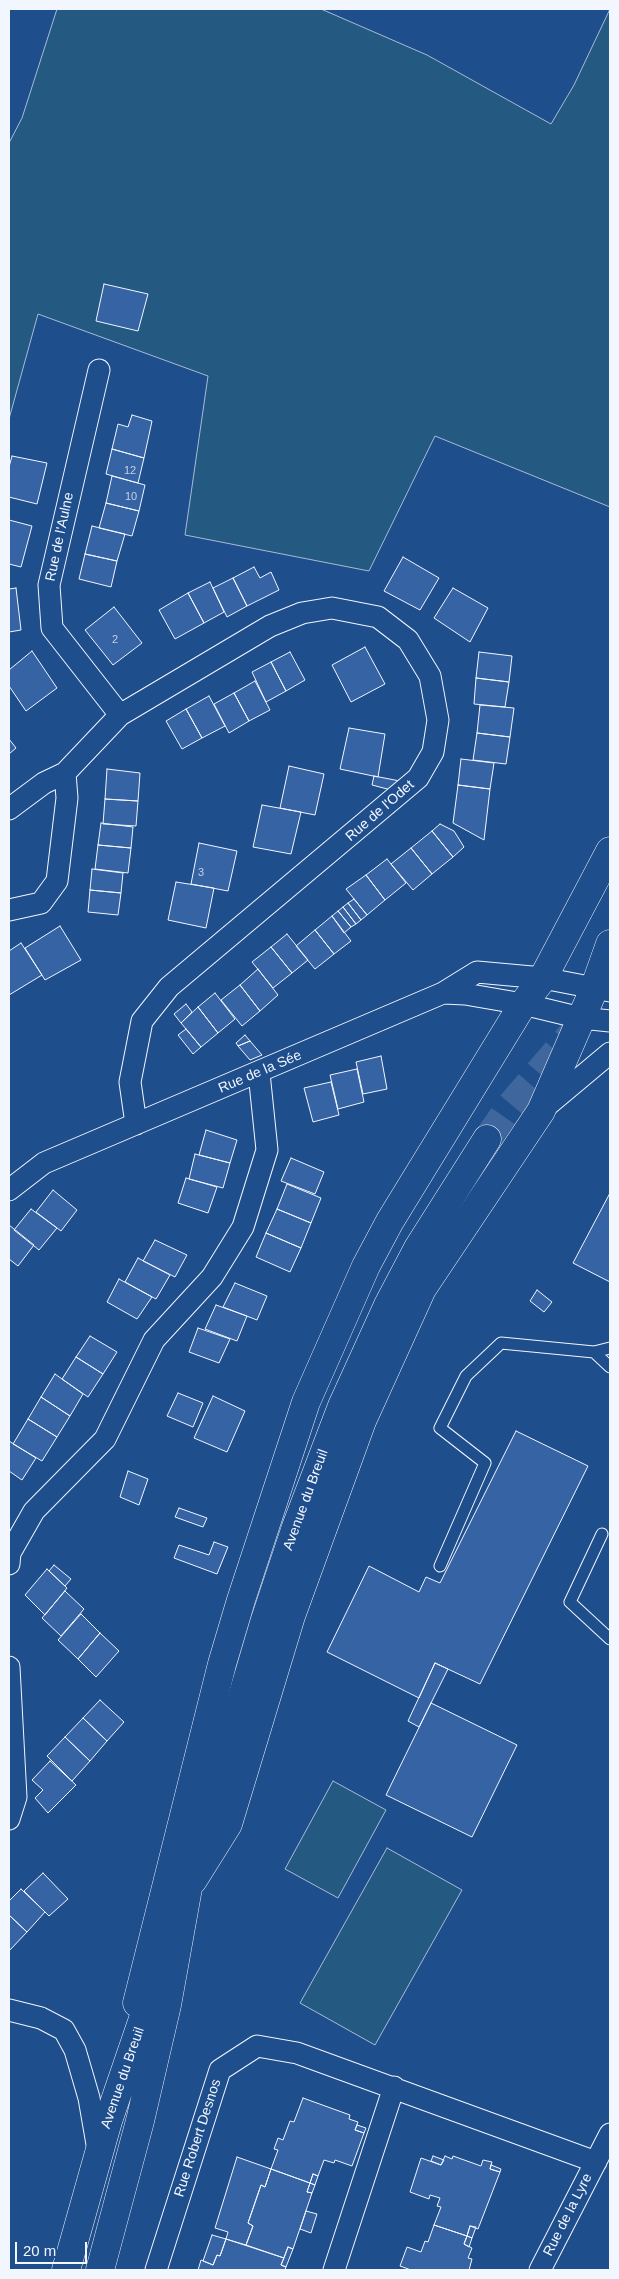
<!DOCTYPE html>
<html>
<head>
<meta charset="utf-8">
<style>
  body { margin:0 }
  #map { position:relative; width:619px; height:2279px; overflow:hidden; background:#1f4e8c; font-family:Helvetica,sans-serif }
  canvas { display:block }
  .frame { position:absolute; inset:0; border:10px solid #f2f6ff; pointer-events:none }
  .scale { position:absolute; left:15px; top:2242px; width:72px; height:22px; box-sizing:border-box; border:2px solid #f2f6ff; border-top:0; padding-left:6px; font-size:15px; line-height:18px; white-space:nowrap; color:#f2f6ff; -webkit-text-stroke:4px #1f4e8c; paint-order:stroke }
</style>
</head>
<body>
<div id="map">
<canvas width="619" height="2279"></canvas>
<div class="frame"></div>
<div class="scale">20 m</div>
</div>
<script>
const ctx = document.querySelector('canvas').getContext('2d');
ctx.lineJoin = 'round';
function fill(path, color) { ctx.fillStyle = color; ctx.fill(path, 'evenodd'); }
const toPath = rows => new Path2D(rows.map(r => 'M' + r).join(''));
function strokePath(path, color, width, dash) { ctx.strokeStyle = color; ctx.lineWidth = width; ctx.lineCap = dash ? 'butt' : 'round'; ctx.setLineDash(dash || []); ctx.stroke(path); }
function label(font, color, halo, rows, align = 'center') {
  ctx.font = font + ' Helvetica,sans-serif'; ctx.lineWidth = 4; ctx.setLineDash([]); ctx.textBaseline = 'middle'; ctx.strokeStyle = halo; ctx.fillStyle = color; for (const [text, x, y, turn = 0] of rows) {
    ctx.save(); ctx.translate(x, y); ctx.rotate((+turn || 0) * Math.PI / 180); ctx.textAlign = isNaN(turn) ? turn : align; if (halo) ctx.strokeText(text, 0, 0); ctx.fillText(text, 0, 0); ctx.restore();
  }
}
const green = toPath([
  [57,9,321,9,427,55,551,124,574,85,610,9,610,507,435,436,369,571,185,535,208,376,38,314,9,419,9,143,22,118,57,9],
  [333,1781,386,1810,338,1898,285,1869,333,1781],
  [387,1848,462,1890,375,2045,300,2003,387,1848]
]);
fill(green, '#245a82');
strokePath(green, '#a8bbd7', 1);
const building = toPath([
  [104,284,148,294,138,331,96,321,104,284],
  [132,415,152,421,144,458,112,449,118,424,128,427,132,415],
  [112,449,144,458,138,483,106,474,112,449],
  [12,456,47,463,37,504,9,497,9,467,12,456],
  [112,476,145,485,139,511,106,503,112,476],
  [106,503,139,511,132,536,99,528,106,503],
  [9,520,32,526,21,567,9,564,9,520],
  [92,526,125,534,117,561,85,554,92,526],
  [85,554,117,561,111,587,79,579,85,554],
  [403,557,439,578,420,610,384,591,403,557],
  [254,567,260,578,271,572,279,590,247,606,233,578,254,567],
  [233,578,247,606,227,617,213,588,233,578],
  [210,582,224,612,204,623,188,593,210,582],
  [16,588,21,630,9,632,9,589,16,588],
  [453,588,488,608,470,642,434,618,453,588],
  [188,593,204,623,175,639,159,610,188,593],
  [114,607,142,643,113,665,85,630,114,607],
  [365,647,385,684,351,702,332,665,365,647],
  [32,651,57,688,26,711,9,686,9,670,32,651],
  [290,652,305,680,286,691,271,662,290,652],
  [479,652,512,656,509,682,476,678,479,652],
  [271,662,286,691,266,702,252,672,271,662],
  [476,678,509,682,505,707,474,704,476,678],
  [255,681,270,710,249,721,234,693,255,681],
  [234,693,249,721,229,733,214,704,234,693],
  [209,696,225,726,202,738,186,709,209,696],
  [480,705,514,708,510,737,477,733,480,705],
  [186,709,202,738,182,749,166,721,186,709],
  [349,728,385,734,378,777,340,769,349,728],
  [477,733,510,737,506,764,473,760,477,733],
  [9,739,16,748,9,754,9,739],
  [461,759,494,763,490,789,458,785,461,759],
  [289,766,324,774,315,815,280,808,289,766],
  [107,769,140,773,138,801,105,799,107,769],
  [374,776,405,782,395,791,372,785,374,776],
  [458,785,490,789,484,840,453,823,458,785],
  [105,799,138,801,136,826,103,824,105,799],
  [262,805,301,812,291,854,253,847,262,805],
  [101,823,133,827,131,848,98,845,101,823],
  [440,824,454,831,464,847,453,857,432,831,440,824],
  [432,831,453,857,432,874,411,848,432,831],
  [199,843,237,851,228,891,191,884,199,843],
  [98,845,131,848,128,873,95,869,98,845],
  [411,848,432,874,413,890,391,864,411,848],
  [387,859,406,883,385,900,366,875,387,859],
  [92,869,123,873,121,893,90,890,92,869],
  [366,875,385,900,367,915,346,889,366,875],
  [176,882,214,888,206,928,168,920,176,882],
  [90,890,121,893,118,915,88,912,90,890],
  [354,899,367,915,361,920,348,903,354,899],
  [348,903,361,920,356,924,343,907,348,903],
  [343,907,356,924,351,927,338,911,343,907],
  [338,911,351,927,344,933,332,916,338,911],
  [332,916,351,941,334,954,315,930,332,916],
  [60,926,81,960,45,980,25,948,60,926],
  [315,930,334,954,315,969,296,946,315,930],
  [287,934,308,960,292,973,271,947,287,934],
  [21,943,42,975,9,995,9,951,21,943],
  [271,947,292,973,273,988,252,962,271,947],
  [258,969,278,995,260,1011,240,985,258,969],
  [240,985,260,1011,242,1026,221,1000,240,985],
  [215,993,235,1019,218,1033,198,1007,215,993],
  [186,1004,192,1012,181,1023,174,1014,186,1004],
  [198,1007,218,1033,201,1047,181,1023,198,1007],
  [186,1029,201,1047,193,1054,178,1035,186,1029],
  [245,1035,250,1041,238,1046,236,1043,245,1035],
  [250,1041,262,1055,250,1060,238,1046,250,1041],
  [381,1056,387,1089,363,1094,356,1062,381,1056],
  [357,1069,364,1102,338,1109,330,1075,357,1069],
  [331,1082,339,1115,313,1122,304,1088,331,1082],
  [206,1130,237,1140,230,1163,199,1155,206,1130],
  [195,1154,230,1163,223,1188,189,1179,195,1154],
  [291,1158,324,1172,315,1194,281,1181,291,1158],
  [186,1178,217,1187,208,1213,178,1203,186,1178],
  [287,1184,321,1198,311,1223,277,1209,287,1184],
  [53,1190,77,1210,61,1231,36,1212,53,1190],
  [610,1193,610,1282,573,1263,610,1193],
  [31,1209,57,1228,39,1250,14,1230,31,1209],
  [277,1209,311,1223,301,1248,266,1233,277,1209],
  [9,1225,34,1245,18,1266,9,1259,9,1225],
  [266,1233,301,1248,290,1272,256,1257,266,1233],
  [155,1240,187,1255,175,1277,143,1261,155,1240],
  [138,1258,170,1275,156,1299,125,1282,138,1258],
  [119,1279,152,1297,137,1319,107,1302,119,1279],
  [235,1283,267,1296,257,1320,223,1307,235,1283],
  [537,1290,552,1302,544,1312,530,1301,537,1290],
  [216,1305,247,1316,237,1341,205,1329,216,1305],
  [198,1328,230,1339,219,1363,189,1352,198,1328],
  [90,1336,117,1352,103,1374,76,1357,90,1336],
  [76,1357,103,1374,88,1397,62,1379,76,1357],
  [55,1374,83,1394,70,1416,41,1397,55,1374],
  [178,1393,203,1403,193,1427,167,1416,178,1393],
  [213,1396,245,1411,227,1452,194,1438,213,1396],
  [41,1397,70,1416,57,1437,28,1419,41,1397],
  [28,1419,57,1437,42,1461,13,1444,28,1419],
  [516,1431,588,1466,480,1684,435,1663,419,1698,327,1652,369,1566,419,1592,426,1577,440,1583,516,1431],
  [9,1441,36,1458,22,1480,9,1471,9,1441],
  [128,1471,148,1479,139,1505,120,1497,128,1471],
  [179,1508,207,1518,203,1527,175,1517,179,1508],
  [214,1542,228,1547,217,1574,174,1558,179,1545,209,1555,214,1542],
  [54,1565,71,1579,65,1586,49,1571,54,1565],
  [47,1569,67,1588,45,1615,25,1595,47,1569],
  [65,1591,84,1609,61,1636,42,1618,65,1591],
  [81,1614,100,1633,78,1659,58,1640,81,1614],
  [100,1633,119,1651,96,1677,78,1659,100,1633],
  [435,1663,448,1669,419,1727,408,1721,435,1663],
  [100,1700,124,1722,107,1741,83,1718,100,1700],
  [431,1703,517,1745,472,1837,386,1795,431,1703],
  [83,1718,107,1741,90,1761,65,1737,83,1718],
  [65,1737,90,1761,72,1781,47,1756,65,1737],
  [50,1761,76,1785,48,1813,35,1798,43,1790,32,1780,50,1761],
  [43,1873,68,1899,49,1916,24,1891,43,1873],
  [21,1889,45,1912,27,1932,9,1915,9,1901,21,1889],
  [9,1915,27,1932,9,1951,9,1915],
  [303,2098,350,2115,349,2119,358,2122,355,2130,364,2133,352,2166,335,2160,334,2163,324,2160,318,2176,313,2174,310,2183,271,2169,278,2150,274,2149,278,2138,283,2140,290,2121,294,2122,303,2098],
  [357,2125,366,2128,364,2133,355,2130,357,2125],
  [433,2156,444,2160,441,2165,431,2161,433,2156],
  [445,2156,452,2159,453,2156,481,2166,483,2160,492,2162,490,2169,500,2172,478,2229,470,2226,467,2236,434,2225,441,2207,437,2206,440,2198,430,2195,429,2199,410,2192,421,2158,441,2165,445,2156],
  [237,2157,271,2169,265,2187,261,2185,248,2223,253,2226,246,2245,226,2239,228,2232,215,2228,237,2157],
  [491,2165,501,2169,500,2172,490,2169,491,2165],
  [271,2169,310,2183,307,2192,312,2193,293,2249,288,2247,284,2258,246,2245,253,2226,248,2223,261,2185,265,2187,271,2169],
  [313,2174,318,2176,315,2185,310,2183,313,2174],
  [310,2183,315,2185,312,2193,307,2192,310,2183],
  [306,2211,317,2214,311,2233,300,2229,306,2211],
  [434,2225,467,2236,464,2244,472,2248,468,2258,472,2259,469,2270,471,2270,411,2270,400,2266,407,2247,421,2252,425,2241,428,2242,434,2225],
  [470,2226,476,2227,472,2238,467,2236,470,2226],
  [212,2235,226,2239,220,2256,217,2255,213,2265,203,2261,212,2235],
  [467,2236,472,2238,469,2247,464,2244,467,2236],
  [226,2239,284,2258,281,2265,286,2267,285,2270,198,2270,201,2260,213,2265,217,2255,220,2256,226,2239],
  [288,2247,293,2249,286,2267,281,2265,288,2247]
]);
fill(building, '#3563a3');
strokePath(building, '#f2f6ff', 1);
strokePath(toPath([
  [487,1139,510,1106,574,1031]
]), '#3f679d', 28, [28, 14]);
const lane = toPath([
  [594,1352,610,1348],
  [602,1534,570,1602,610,1639],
  [440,1566,485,1463,440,1428,466,1376,501,1343,594,1352,610,1367]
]);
const street = toPath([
  [99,370,49,585,52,628,120,715],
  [9,809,44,783,65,773,120,715,270,626,302,613,332,608,378,617,408,640,430,676,438,720,433,752,418,778,169,987,142,1021,130,1082,136,1124],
  [9,910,41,903,57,881,67,798,65,773],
  [443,993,477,972,543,978,610,991],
  [543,1109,610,1053],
  [9,1190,44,1163,443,993,465,994,523,1004,581,1018,610,1021],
  [9,1564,10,1553,34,1511,105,1439,154,1340,212,1277,243,1227,267,1150,259,1073],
  [9,1667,16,1797,9,1819],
  [9,2010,41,2018,64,2030,75,2050,89,2098,98,2150],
  [156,2270,220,2070,257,2046,297,2053,596,2162],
  [334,2270,394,2087],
  [540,2270,610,2134]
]);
const secondary = toPath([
  [193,1880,228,1824,291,1616,362,1421,422,1289,541,1111,594,989,610,944],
  [137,2003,222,1664,241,1600,306,1402,366,1266,390,1221,523,1004,543,978,610,851]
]);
const primary = toPath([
  [66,2270,108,2121,159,1972],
  [100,2270,140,2121,167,2005,188,1888,205,1823,264,1623,296,1527,342,1406,388,1305,418,1248,487,1139]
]);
strokePath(lane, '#f2f6ff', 13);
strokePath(street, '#f2f6ff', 23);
strokePath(secondary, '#f2f6ff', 29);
strokePath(primary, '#f2f6ff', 29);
strokePath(lane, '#1f4e8c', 11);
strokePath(street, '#1f4e8c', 21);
strokePath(secondary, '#1f4e8c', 28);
strokePath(primary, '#1f4e8c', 28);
label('11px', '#c3d1e8', null, [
  ["12",130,471],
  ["10",131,497],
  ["2",115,640],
  ["3",201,873]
]);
label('14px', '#f2f6ff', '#1f4e8c', [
  ["Rue de l'Aulne",60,537,-78],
  ["Rue de l'Odet",380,811,-41],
  ["Rue de la Sée",260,1072,-23],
  ["Avenue du Breuil",306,1500,-70],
  ["Avenue du Breuil",123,2078,-71],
  ["Rue Robert Desnos",198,2138,-72],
  ["Rue de la Lyre",568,2215,-63]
]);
</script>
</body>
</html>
